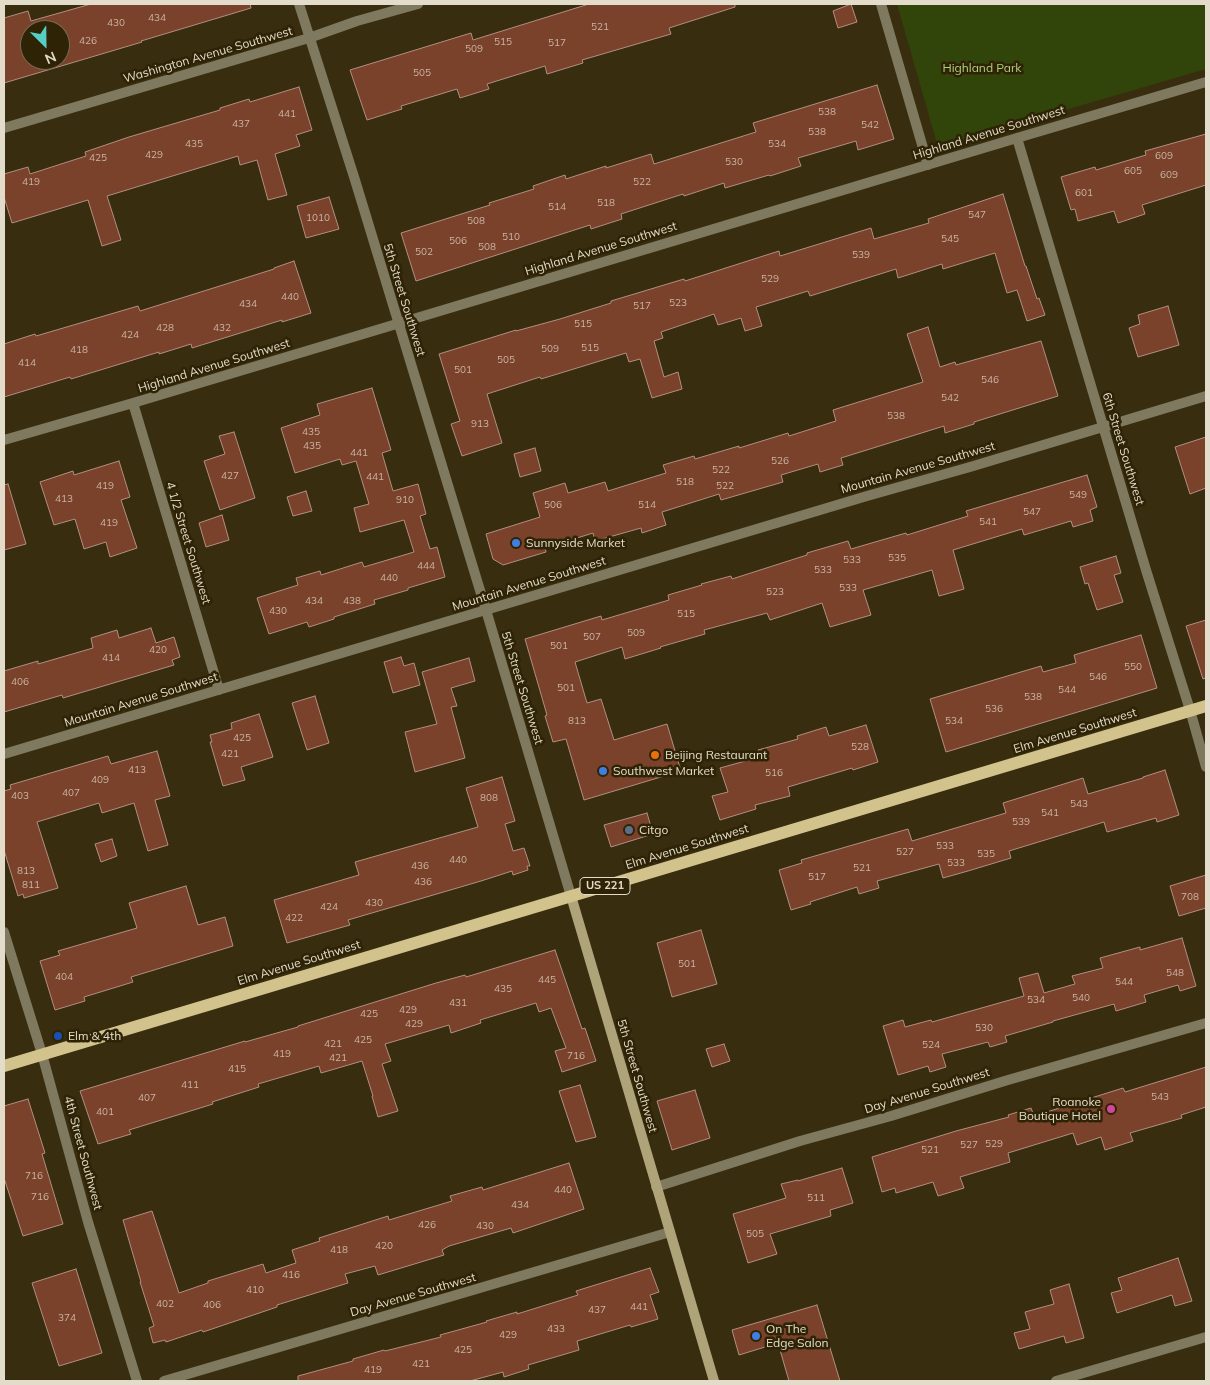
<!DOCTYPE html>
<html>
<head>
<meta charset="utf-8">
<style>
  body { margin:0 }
  #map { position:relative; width:1210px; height:1385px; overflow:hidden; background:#382d0f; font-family:Mulish,sans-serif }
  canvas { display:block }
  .frame { position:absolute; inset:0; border:5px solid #e3dccb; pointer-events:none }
  .north { position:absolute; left:20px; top:20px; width:50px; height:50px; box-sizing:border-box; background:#2e2305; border:1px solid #766d54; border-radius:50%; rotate:157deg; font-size:14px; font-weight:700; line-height:20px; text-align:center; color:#e3dccb }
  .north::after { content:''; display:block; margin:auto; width:18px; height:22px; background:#56cec4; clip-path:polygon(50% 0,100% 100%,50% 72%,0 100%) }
</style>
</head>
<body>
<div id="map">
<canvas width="1210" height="1385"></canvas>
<div class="frame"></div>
<div class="north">N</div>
</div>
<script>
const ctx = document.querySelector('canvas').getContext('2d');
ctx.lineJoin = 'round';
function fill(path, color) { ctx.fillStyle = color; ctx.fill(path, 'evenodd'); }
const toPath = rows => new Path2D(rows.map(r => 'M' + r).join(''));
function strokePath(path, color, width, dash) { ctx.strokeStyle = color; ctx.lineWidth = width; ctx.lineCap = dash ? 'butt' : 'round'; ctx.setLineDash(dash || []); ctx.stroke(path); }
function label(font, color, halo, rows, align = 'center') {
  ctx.font = font + ' Mulish,sans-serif'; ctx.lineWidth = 5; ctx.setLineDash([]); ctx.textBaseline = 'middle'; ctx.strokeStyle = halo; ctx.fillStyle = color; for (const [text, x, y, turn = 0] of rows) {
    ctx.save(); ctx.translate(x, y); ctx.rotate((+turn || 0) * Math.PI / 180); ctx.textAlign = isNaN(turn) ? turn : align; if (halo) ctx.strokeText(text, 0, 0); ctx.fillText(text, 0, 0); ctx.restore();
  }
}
fill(toPath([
  [897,4,1206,4,1206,69,938,147]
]), '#31450a');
const building = toPath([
  [91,4,250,4,251,8,141,41,142,42,4,83,4,18,28,11,31,21,91,4],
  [30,30,60,30,60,60,30,60,30,30],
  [589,4,735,4,735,7,669,28,671,34,582,60,583,63,547,74,545,66,487,84,489,89,460,98,457,89,401,106,402,109,367,120,350,70,471,33,473,40,589,4],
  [851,4,857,22,838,28,833,11,851,4],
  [877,85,894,139,858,150,856,141,798,158,801,166,770,176,769,175,725,188,724,183,684,196,683,194,621,214,622,219,591,229,590,225,416,281,401,233,490,205,489,203,534,189,533,186,565,175,566,179,606,166,606,168,651,154,654,164,756,132,753,123,877,85],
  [299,87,312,130,296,135,300,146,275,154,287,195,268,200,257,160,240,165,238,156,107,196,121,240,102,246,88,200,12,223,4,197,4,174,28,167,30,174,86,156,85,152,129,137,220,110,220,108,249,99,250,102,299,87],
  [1206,134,1206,185,1142,205,1145,214,1118,223,1114,211,1078,221,1075,209,1071,210,1061,177,1095,167,1096,170,1146,155,1145,151,1206,134],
  [1003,194,1025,266,1026,266,1037,299,1039,298,1045,315,1027,321,1017,290,1007,293,995,253,943,269,942,264,898,278,896,269,810,296,808,291,756,307,762,326,745,331,741,318,718,325,714,314,661,332,663,338,654,341,664,377,678,372,682,389,652,398,640,359,629,362,626,353,541,379,540,377,487,394,502,443,462,456,451,424,460,421,439,354,516,330,516,331,560,319,611,303,611,301,684,279,685,281,779,251,780,256,871,228,874,239,929,223,928,219,1003,194],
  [329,197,339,229,306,238,297,206,329,197],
  [294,261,311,313,282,322,282,320,192,348,191,344,159,354,159,352,71,379,70,377,4,397,4,344,35,334,36,336,138,306,140,311,274,269,274,268,294,261],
  [1168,306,1179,345,1138,357,1129,328,1140,324,1138,315,1168,306],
  [928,327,940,367,955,362,956,365,1041,341,1058,396,974,422,974,424,945,433,944,426,841,458,843,465,820,472,818,464,781,475,783,482,721,500,719,494,662,512,666,525,642,533,641,528,595,541,593,533,545,548,546,552,503,565,493,559,486,534,540,517,533,493,565,483,568,493,605,482,608,491,666,473,663,465,694,456,695,459,739,446,739,448,788,433,789,436,836,421,833,410,923,382,907,334,928,327],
  [372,388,391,450,382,453,393,491,418,484,426,514,420,516,430,549,437,547,445,577,408,588,408,590,374,600,375,604,334,617,334,619,309,627,307,622,269,634,257,598,298,585,296,578,320,571,321,575,362,562,364,567,414,552,404,520,360,532,354,508,369,504,356,461,342,465,340,459,295,473,281,428,320,415,317,404,372,388],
  [234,432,255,498,220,510,204,461,225,454,219,436,234,432],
  [1206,437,1206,488,1190,494,1175,447,1206,437],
  [535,448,541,471,520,477,514,454,535,448],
  [119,461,130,497,121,500,137,548,110,557,106,542,84,549,75,519,54,525,40,482,73,471,74,475,119,461],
  [1087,475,1097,507,1090,510,1093,521,1073,527,1071,521,1024,535,1022,529,953,550,964,589,939,596,932,570,863,590,871,615,830,627,822,603,770,620,767,613,704,630,705,634,660,647,661,648,625,659,622,647,575,662,587,703,601,699,614,740,667,724,681,771,584,800,566,739,553,742,545,716,547,715,525,639,601,616,602,620,669,600,668,595,702,585,701,584,731,576,732,579,807,555,807,553,848,541,851,549,906,533,907,535,968,516,966,511,1087,475],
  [8,484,26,544,4,550,4,485,8,484],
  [306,491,312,511,293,516,287,497,306,491],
  [222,515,229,540,206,547,199,523,222,515],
  [1116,556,1121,573,1114,575,1123,602,1097,610,1088,583,1085,584,1080,567,1116,556],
  [1206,620,1206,678,1203,679,1186,626,1206,620],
  [151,628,156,643,174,637,180,657,172,660,174,665,63,698,62,695,4,712,4,671,38,661,38,664,93,648,91,638,117,630,119,638,151,628],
  [1141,635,1157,688,946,752,930,699,1041,666,1043,672,1076,663,1074,655,1141,635],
  [401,657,404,666,414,663,420,685,393,693,384,662,401,657],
  [469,658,475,681,451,688,457,706,451,707,465,758,415,772,405,732,437,724,422,672,469,658],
  [315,696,329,743,307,750,292,703,315,696],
  [259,714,273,757,241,767,245,780,223,786,210,742,212,742,210,735,232,729,231,723,259,714],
  [866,725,878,762,853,770,852,768,788,787,790,796,755,805,756,809,720,820,712,796,728,792,720,768,760,757,758,750,798,739,797,736,826,727,829,736,866,725],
  [157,751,170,796,155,800,168,845,148,851,134,803,102,813,99,803,37,822,58,888,24,898,23,894,18,896,4,850,4,791,11,789,10,785,108,756,111,764,157,751],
  [1165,770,1179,815,1157,822,1156,818,1107,832,1104,822,1009,851,1011,858,968,871,943,878,939,864,877,881,879,888,859,894,857,887,810,902,811,904,791,910,779,870,802,863,801,860,908,829,912,841,1006,813,1003,803,1083,778,1088,794,1143,778,1143,777,1165,770],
  [502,777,515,821,505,824,513,851,524,848,530,866,527,866,528,870,513,875,512,871,481,881,348,920,350,925,287,943,274,900,359,875,355,862,478,827,466,788,502,777],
  [647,813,653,834,611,847,604,825,647,813],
  [112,839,117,856,101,862,95,844,112,839],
  [1206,875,1206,908,1179,916,1170,886,1206,875],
  [186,886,198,925,225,917,233,946,131,977,133,982,84,997,85,1001,55,1010,40,961,60,955,58,951,137,928,129,903,186,886],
  [701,930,717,984,672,997,657,943,701,930],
  [1182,938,1196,986,1180,991,1178,985,1144,995,1146,1002,1116,1011,1114,1004,1053,1021,1053,1022,1005,1036,1007,1042,990,1047,988,1042,942,1054,946,1067,930,1072,928,1066,898,1075,883,1026,903,1020,905,1027,931,1020,932,1022,1024,996,1019,978,1038,973,1044,993,1075,984,1072,976,1103,968,1100,958,1140,947,1140,950,1182,938],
  [555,950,582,1029,585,1028,596,1061,562,1072,555,1051,566,1048,551,1008,539,1012,536,1003,480,1020,481,1023,451,1033,449,1025,385,1044,391,1061,382,1064,398,1111,378,1117,372,1096,373,1096,362,1061,321,1073,319,1066,258,1084,259,1087,212,1102,213,1104,129,1130,131,1134,98,1144,80,1091,245,1041,245,1042,298,1027,298,1026,436,983,465,975,466,977,555,950],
  [724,1044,730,1061,712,1067,706,1049,724,1044],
  [1206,1067,1206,1107,1181,1115,1182,1118,1130,1133,1133,1141,1105,1150,1101,1137,1077,1145,1073,1133,1008,1153,1010,1162,960,1177,964,1188,938,1196,933,1182,896,1193,895,1188,882,1192,872,1157,956,1131,1009,1117,1008,1115,1031,1108,1034,1116,1123,1088,1125,1092,1206,1067],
  [580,1085,596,1137,576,1142,559,1091,580,1085],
  [695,1090,710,1138,672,1150,657,1101,695,1090],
  [28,1099,45,1153,42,1154,63,1224,23,1236,4,1178,4,1106,28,1099],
  [569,1163,584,1209,513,1233,511,1228,449,1246,442,1250,444,1255,378,1275,375,1266,345,1274,348,1283,277,1305,277,1307,203,1332,202,1330,166,1342,165,1340,153,1343,149,1328,154,1326,140,1282,141,1282,123,1220,152,1211,179,1293,208,1283,208,1281,263,1264,266,1273,296,1263,292,1250,320,1241,319,1238,388,1216,389,1220,452,1201,450,1196,482,1187,483,1190,569,1163],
  [842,1168,853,1203,830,1210,831,1216,770,1234,777,1254,748,1263,733,1214,786,1198,781,1184,798,1180,798,1181,842,1168],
  [1178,1258,1192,1301,1175,1306,1172,1295,1117,1313,1111,1293,1122,1290,1118,1278,1178,1258],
  [650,1268,659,1292,650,1295,658,1319,631,1327,630,1325,577,1341,579,1350,528,1365,529,1369,504,1377,503,1372,470,1381,298,1381,298,1376,353,1361,353,1359,384,1350,385,1351,441,1337,440,1335,487,1322,486,1321,517,1312,517,1314,578,1295,576,1291,650,1268],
  [76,1269,102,1353,59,1366,32,1283,76,1269],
  [1069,1284,1084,1338,1066,1343,1064,1336,1019,1349,1014,1333,1030,1329,1025,1312,1054,1304,1050,1290,1069,1284],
  [817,1305,840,1381,789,1381,778,1343,739,1355,732,1330,817,1305]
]);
fill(building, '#7a412b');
strokePath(building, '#b28f82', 1);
strokePath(toPath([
  [299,4,355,180,486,610,571,896],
  [881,4,928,165],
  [4,128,309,38,357,21,418,4],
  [1017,138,1146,570,1190,710,1206,767],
  [133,403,219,690],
  [4,440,133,403,1017,138,1206,82],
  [4,754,867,496,970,467,1206,396],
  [4,932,42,1054,88,1222,137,1381],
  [656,1187,800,1141,891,1116,1008,1080,1206,1023],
  [164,1381,670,1232],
  [1056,1381,1206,1337]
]), '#7f795f', 10);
strokePath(toPath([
  [571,896,714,1381]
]), '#aea379', 10);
strokePath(toPath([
  [4,1066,1206,706]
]), '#d2c38d', 12);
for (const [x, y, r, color] of [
  [516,543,5,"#3f7fe0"],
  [655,755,5,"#e8710a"],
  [603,771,5,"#3f7fe0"],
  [629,830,5,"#5c6f8a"],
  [58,1036,5,"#1a4fb4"],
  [1111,1109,5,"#d1479c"],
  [756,1336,5,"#3f7fe0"]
]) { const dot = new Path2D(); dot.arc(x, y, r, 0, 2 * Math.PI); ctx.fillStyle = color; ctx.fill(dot); strokePath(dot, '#2e2305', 2); }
label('10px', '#c9b5a3', null, [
  ["434",157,18],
  ["430",116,23],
  ["521",600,27],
  ["426",88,41],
  ["515",503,42],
  ["517",557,43],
  ["509",474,49],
  ["505",422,73],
  ["538",827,112],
  ["441",287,114],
  ["437",241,124],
  ["542",870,125],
  ["538",817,132],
  ["435",194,144],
  ["534",777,144],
  ["429",154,155],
  ["609",1164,156],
  ["425",98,158],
  ["530",734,162],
  ["605",1133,171],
  ["609",1169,175],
  ["419",31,182],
  ["522",642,182],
  ["601",1084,193],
  ["518",606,203],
  ["514",557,207],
  ["547",977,215],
  ["1010",318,218],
  ["508",476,221],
  ["510",511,237],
  ["545",950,239],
  ["506",458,241],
  ["508",487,247],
  ["502",424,252],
  ["539",861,255],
  ["529",770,279],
  ["440",290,297],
  ["523",678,303],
  ["434",248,304],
  ["517",642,306],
  ["515",583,324],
  ["428",165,328],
  ["432",222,328],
  ["424",130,335],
  ["515",590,348],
  ["509",550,349],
  ["418",79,350],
  ["505",506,360],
  ["414",27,363],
  ["501",463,370],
  ["546",990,380],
  ["542",950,398],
  ["538",896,416],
  ["913",480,424],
  ["435",311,432],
  ["435",312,446],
  ["441",359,453],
  ["526",780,461],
  ["522",721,470],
  ["427",230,476],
  ["441",375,477],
  ["518",685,482],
  ["419",105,486],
  ["522",725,486],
  ["549",1078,495],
  ["413",64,499],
  ["910",405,500],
  ["506",553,505],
  ["514",647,505],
  ["547",1032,512],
  ["541",988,522],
  ["419",109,523],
  ["535",897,558],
  ["533",852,560],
  ["444",426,566],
  ["533",823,570],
  ["440",389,578],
  ["533",848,588],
  ["523",775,592],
  ["434",314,601],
  ["438",352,601],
  ["430",278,611],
  ["515",686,614],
  ["509",636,633],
  ["507",592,637],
  ["501",559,646],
  ["420",158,650],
  ["414",111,658],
  ["550",1133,667],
  ["546",1098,677],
  ["406",20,682],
  ["501",566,688],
  ["544",1067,690],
  ["538",1033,697],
  ["536",994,709],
  ["813",577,721],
  ["534",954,721],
  ["425",242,738],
  ["528",860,747],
  ["421",230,754],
  ["413",137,770],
  ["516",774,773],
  ["409",100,780],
  ["407",71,793],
  ["403",20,796],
  ["808",489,798],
  ["543",1079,804],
  ["541",1050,813],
  ["539",1021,822],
  ["533",945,846],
  ["527",905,852],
  ["535",986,854],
  ["440",458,860],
  ["533",956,863],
  ["436",420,866],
  ["521",862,868],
  ["813",26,871],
  ["517",817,877],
  ["436",423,882],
  ["811",31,885],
  ["708",1190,897],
  ["430",374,903],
  ["424",329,907],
  ["422",294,918],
  ["501",687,964],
  ["548",1175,973],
  ["404",64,977],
  ["445",547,980],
  ["544",1124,982],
  ["435",503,989],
  ["540",1081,998],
  ["534",1036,1000],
  ["431",458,1003],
  ["429",408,1010],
  ["425",369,1014],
  ["429",414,1024],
  ["530",984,1028],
  ["425",363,1040],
  ["421",333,1044],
  ["524",931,1045],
  ["419",282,1054],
  ["716",576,1056],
  ["421",338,1058],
  ["415",237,1069],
  ["411",190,1085],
  ["543",1160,1097],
  ["407",147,1098],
  ["401",105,1112],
  ["529",994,1144],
  ["527",969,1145],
  ["521",930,1150],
  ["716",34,1176],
  ["440",563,1190],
  ["716",40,1197],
  ["511",816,1198],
  ["434",520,1205],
  ["426",427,1225],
  ["430",485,1226],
  ["505",755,1234],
  ["420",384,1246],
  ["418",339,1250],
  ["416",291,1275],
  ["410",255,1290],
  ["402",165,1304],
  ["406",212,1305],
  ["441",639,1307],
  ["437",597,1310],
  ["374",67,1318],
  ["433",556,1329],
  ["429",508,1335],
  ["425",463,1350],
  ["421",421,1364],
  ["419",373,1370]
]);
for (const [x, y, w] of [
  [605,886,50]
]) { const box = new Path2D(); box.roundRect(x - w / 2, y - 8.5, w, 17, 4); ctx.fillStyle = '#2e2305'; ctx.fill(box); strokePath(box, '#e3dccb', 1); }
label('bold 11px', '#e3dccb', null, [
  ["US 221",605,886]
]);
label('12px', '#e3dccb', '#2e2305', [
  ["Washington Avenue Southwest",208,55,-16],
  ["Highland Avenue Southwest",989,133,-17],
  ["Highland Avenue Southwest",601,249,-17],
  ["5th Street Southwest",404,300,73],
  ["Highland Avenue Southwest",214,366,-17],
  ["6th Street Southwest",1123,449,73],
  ["Mountain Avenue Southwest",918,468,-16],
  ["4 1/2 Street Southwest",188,543,73],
  ["Mountain Avenue Southwest",529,584,-17],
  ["5th Street Southwest",522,688,73],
  ["Mountain Avenue Southwest",141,700,-17],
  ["Elm Avenue Southwest",1075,731,-17],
  ["Elm Avenue Southwest",687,847,-17],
  ["Elm Avenue Southwest",299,963,-17],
  ["5th Street Southwest",637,1076,74],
  ["Day Avenue Southwest",927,1091,-17],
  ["4th Street Southwest",83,1153,75],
  ["Day Avenue Southwest",413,1295,-16]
]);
label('12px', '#aed17d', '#2e2305', [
  ["Highland Park",982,68]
]);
label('12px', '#e3dccb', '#2e2305', [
  ["Sunnyside Market",526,543],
  ["Beijing Restaurant",665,755],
  ["Southwest Market",613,771],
  ["Citgo",639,830],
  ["Elm & 4th",68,1036],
  ["Roanoke",1101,1102,"right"],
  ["Boutique Hotel",1101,1116,"right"],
  ["On The",766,1329],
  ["Edge Salon",766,1343]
], 'left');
</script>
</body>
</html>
